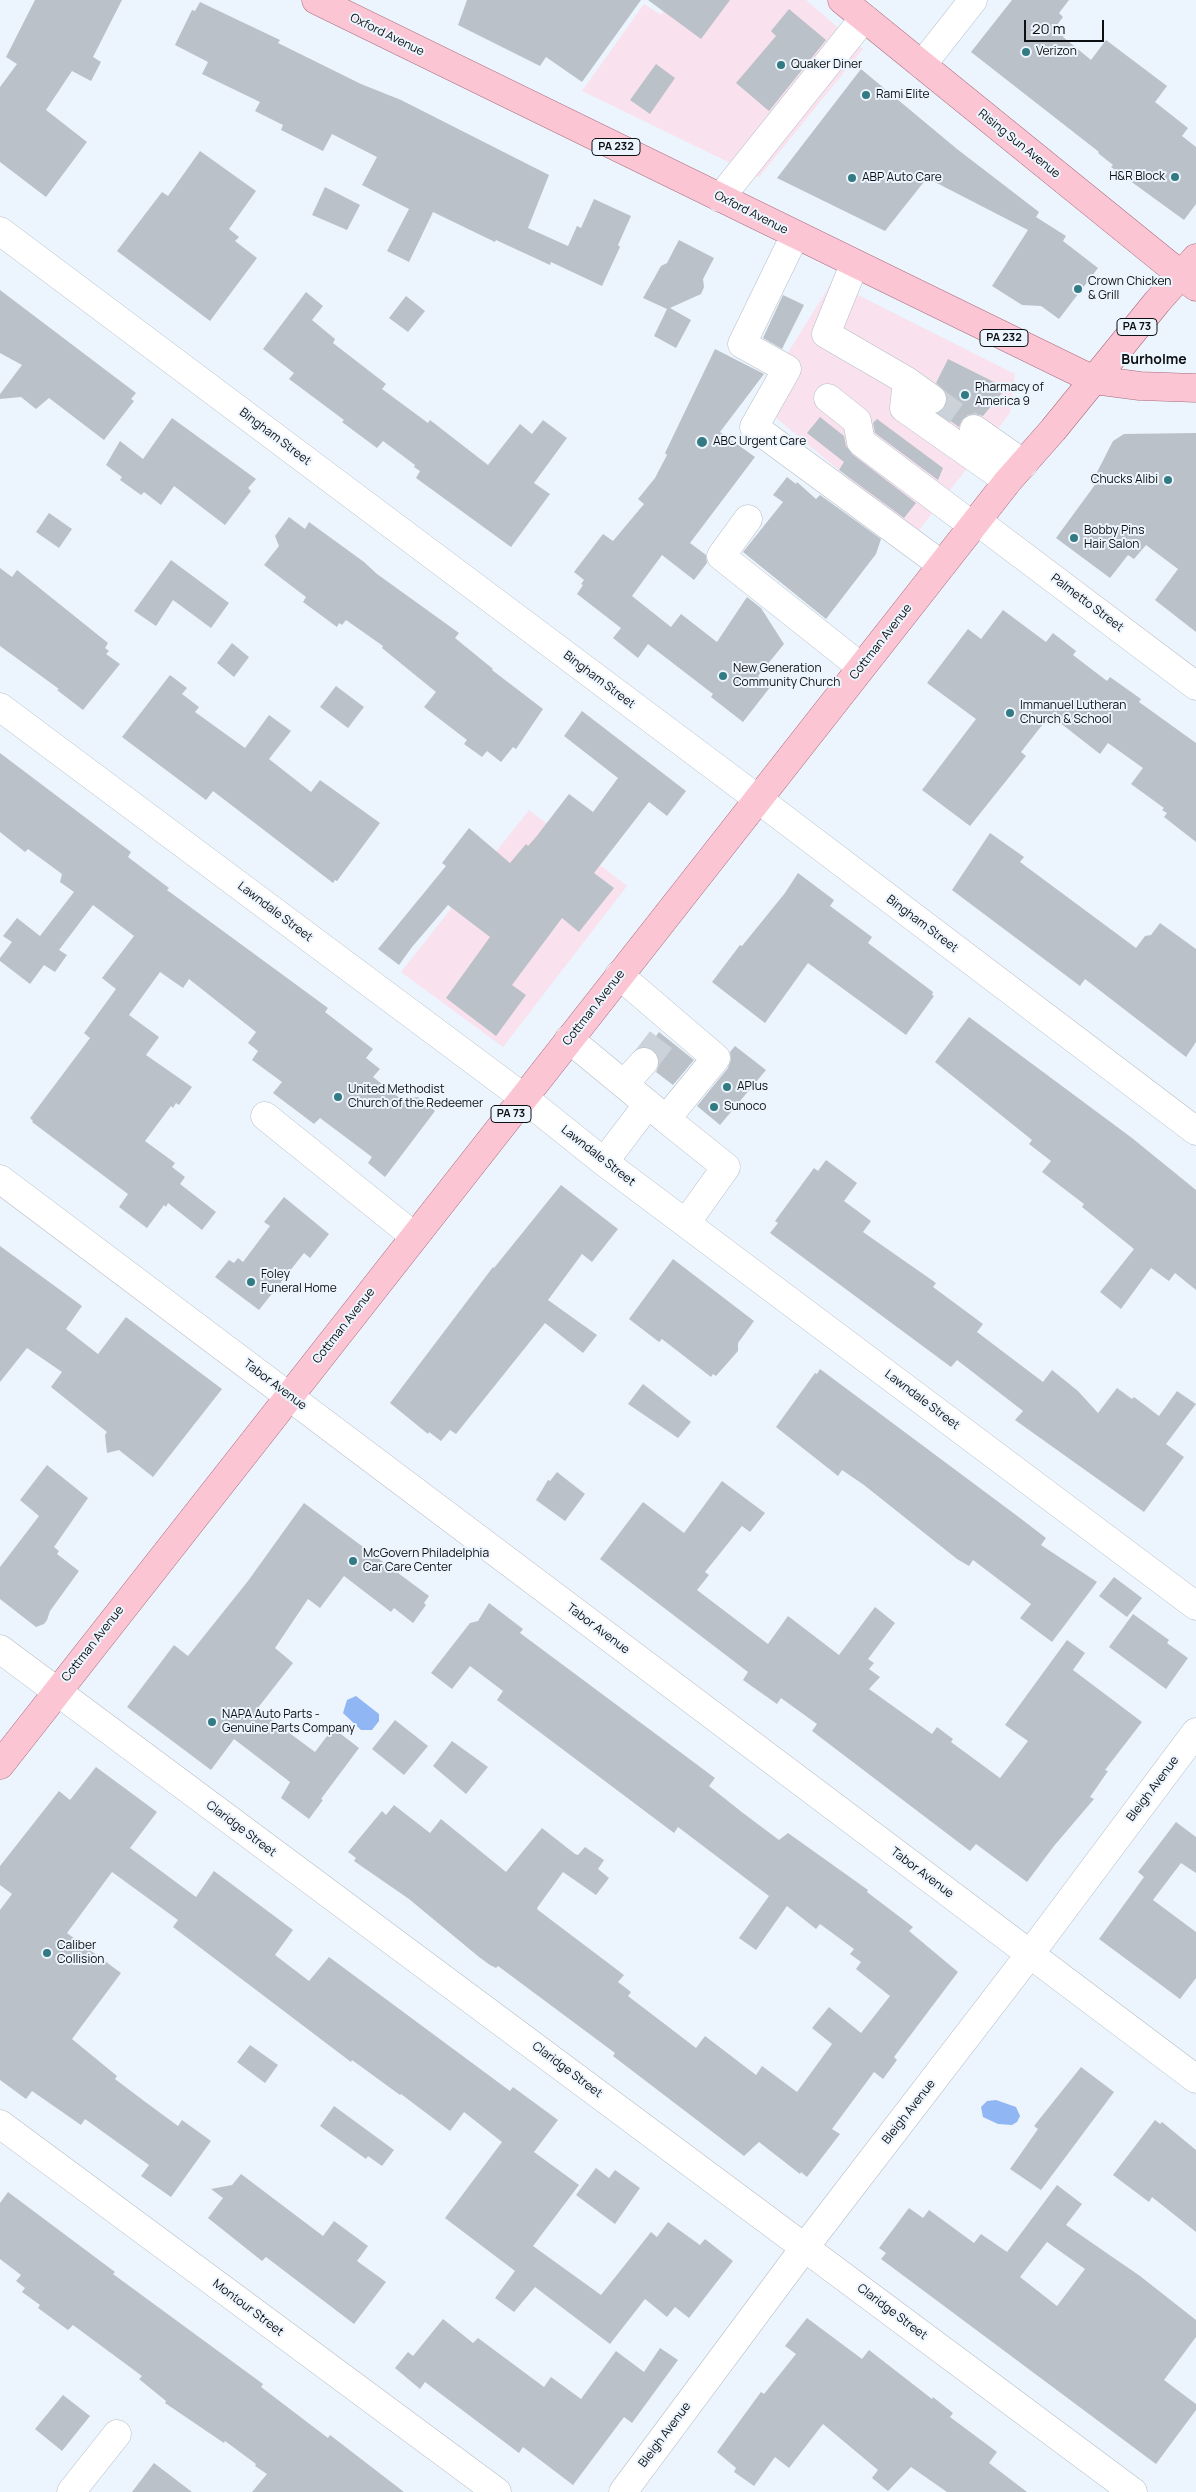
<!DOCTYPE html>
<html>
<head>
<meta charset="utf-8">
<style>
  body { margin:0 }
  #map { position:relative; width:1196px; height:2492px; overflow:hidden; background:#ecf4fd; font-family:Manrope,sans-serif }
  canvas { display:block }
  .scale { position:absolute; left:1024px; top:20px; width:80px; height:22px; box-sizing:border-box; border:2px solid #0d1012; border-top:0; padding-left:6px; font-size:15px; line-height:18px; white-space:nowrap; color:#0d1012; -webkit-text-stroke:4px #ecf4fd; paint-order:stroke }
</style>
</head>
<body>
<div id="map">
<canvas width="1196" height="2492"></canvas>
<div class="scale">20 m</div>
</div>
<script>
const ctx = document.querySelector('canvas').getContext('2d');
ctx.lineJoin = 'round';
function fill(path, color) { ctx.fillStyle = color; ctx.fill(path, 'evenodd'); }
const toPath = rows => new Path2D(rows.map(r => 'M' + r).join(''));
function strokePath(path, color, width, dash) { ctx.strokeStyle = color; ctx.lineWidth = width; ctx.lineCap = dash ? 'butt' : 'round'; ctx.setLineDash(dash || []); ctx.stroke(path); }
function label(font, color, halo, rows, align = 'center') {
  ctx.font = font + ' Manrope,sans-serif'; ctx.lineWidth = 4; ctx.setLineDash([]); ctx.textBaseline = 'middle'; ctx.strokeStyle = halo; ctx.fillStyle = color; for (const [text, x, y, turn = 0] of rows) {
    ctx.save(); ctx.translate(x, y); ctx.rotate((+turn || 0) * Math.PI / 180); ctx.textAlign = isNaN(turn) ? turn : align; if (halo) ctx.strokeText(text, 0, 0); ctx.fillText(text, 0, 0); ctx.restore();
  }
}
fill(toPath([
  [672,0,806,0,863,49,759,177,582,91,644,4,661,15],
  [832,282,1015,374,1010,413,916,534,757,402],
  [529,810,627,886,503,1047,401,972]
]), '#f9e2ee');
fill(toPath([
  [356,1696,379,1714,379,1721,372,1730,361,1730,343,1713,347,1700],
  [996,2100,1016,2107,1020,2116,1017,2122,1012,2125,998,2124,983,2117,981,2107,987,2101]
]), '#90b6f3');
fill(toPath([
  [35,0,122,0,93,57,101,62,91,81,72,71,46,110,87,142,46,197,0,162,0,87,17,64,6,57],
  [467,0,641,0,582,82,546,57,540,66,458,25],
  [648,0,730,0,701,39],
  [1012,0,1069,0,1059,13,1063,17,1057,25,1065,32,1063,37,1091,60,1106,40,1167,86,1155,102,1188,128,1182,136,1196,147,1196,204,1184,220,1111,167,1113,165,1098,153,1099,152,971,52],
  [200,2,280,40,278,43,361,84,401,100,549,175,528,228,568,246,577,226,581,228,594,199,631,216,618,245,620,247,602,286,551,262,550,265,496,240,495,242,433,212,409,262,387,251,409,209,362,185,377,157,332,134,323,151,281,130,283,125,255,111,260,102,202,74,208,62,175,45,192,10,195,11],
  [789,9,826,40,769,111,736,83,776,36,771,31],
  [656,64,675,78,650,114,630,100],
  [861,69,957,149,1039,212,1036,217,1066,236,1063,241,1098,268,1059,319,1041,306,1022,305,992,286,1028,230,927,178,885,231,777,178],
  [200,151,256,191,229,229,239,237,235,241,257,258,210,321,117,251,162,192,168,196],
  [325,187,360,205,347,230,312,215],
  [679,240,714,258,703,279,704,287,701,294,670,308,691,320,676,348,654,336,667,309,643,298,661,266,667,263],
  [0,290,136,393,131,399,134,401,104,440,49,398,36,409,21,397,0,399,0,394,22,365,0,353],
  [306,292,323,306,312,320,335,339,333,343,386,384,382,389,428,423,430,420,488,465,520,424,532,434,543,420,567,438,534,483,550,494,511,547,416,478,420,471,414,467,415,465,383,441,377,448,342,422,344,420,289,379,294,373,263,349],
  [783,295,804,305,782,349,763,338],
  [406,296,425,311,408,332,389,318],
  [715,349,764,374,720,432,755,457,690,543,706,555,707,563,694,580,662,555,632,596,671,627,681,614,717,642,747,597,761,608,784,644,758,676,771,686,743,722,711,697,713,694,648,644,638,658,613,638,621,628,577,594,583,585,581,584,584,580,574,572,603,534,613,541,644,504,638,499,655,478,667,455,665,453],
  [948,359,1006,388,983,416,976,414,968,415,962,420,959,427,939,413,945,408,948,400,946,392,936,383],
  [820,417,844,436,846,446,852,454,916,503,904,518,839,470,844,462,807,433],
  [172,418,256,479,248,488,251,491,225,525,174,486,161,505,144,492,141,495,120,480,122,477,106,465,120,441,143,459],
  [877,419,943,468,938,480,875,433,873,423],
  [1196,433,1196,632,1155,600,1178,569,1146,545,1134,559,1128,555,1110,578,1056,538,1097,482,1093,480,1113,441,1124,434],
  [787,477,796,484,797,482,816,499,820,495,881,539,876,554,826,619,743,552,783,502,773,495],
  [49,513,72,529,59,548,36,532],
  [289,517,305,529,309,522,364,562,377,574,459,633,455,638,493,669,492,670,543,709,516,749,513,747,501,762,487,751,482,757,464,744,467,740,424,707,436,692,382,648,383,646,346,620,342,625,339,623,337,627,303,602,306,597,264,565,279,546,275,536],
  [171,560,229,603,211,628,173,600,156,626,134,611],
  [0,568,12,577,17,570,108,643,105,648,109,651,106,654,120,664,83,710,57,690,59,689,0,646],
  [1003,610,1046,642,1053,633,1076,651,1073,655,1107,681,1110,677,1141,699,1139,702,1196,743,1196,842,1164,817,1167,813,1162,810,1164,808,1131,784,1143,768,1108,743,1100,754,1050,715,1021,752,1026,756,970,826,922,790,976,719,927,683,968,629,981,639],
  [232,643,249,657,234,677,217,663],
  [170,675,187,688,182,694,199,707,195,712,245,748,269,715,291,731,269,759,311,792,320,780,380,823,337,881,335,880,333,883,213,791,206,800,122,737],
  [336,686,364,707,348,728,320,707],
  [582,711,686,791,667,816,649,802,594,873,614,888,579,932,562,918,512,985,526,995,496,1036,446,998,490,937,448,905,412,947,399,965,378,949,446,866,442,863,469,828,510,863,526,844,528,846,536,837,569,794,593,812,618,778,564,736],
  [0,753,131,852,128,857,169,888,167,890,328,1008,325,1012,373,1049,366,1058,380,1069,373,1077,401,1099,418,1097,435,1111,385,1177,368,1163,372,1157,320,1118,314,1124,273,1093,282,1082,252,1060,258,1051,248,1043,256,1032,189,979,183,988,160,972,129,1015,159,1037,146,1055,192,1087,179,1105,176,1103,173,1108,171,1106,145,1141,175,1163,172,1167,185,1177,180,1184,216,1212,202,1230,168,1203,166,1207,164,1205,147,1228,119,1207,128,1194,32,1122,33,1121,30,1118,90,1038,84,1033,116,989,102,978,134,936,93,905,59,950,67,955,55,972,44,965,30,984,0,961,0,958,12,942,3,936,17,918,40,936,74,892,60,882,62,874,28,849,25,852,0,832],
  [990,833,1024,857,1020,862,1136,948,1145,936,1151,935,1160,923,1196,949,1196,1042,1186,1057,1085,979,1080,986,952,890],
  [798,873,834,900,830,906,872,937,868,943,933,992,932,995,934,996,906,1035,808,963,765,1023,712,982,740,945,742,946,785,893],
  [969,1017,1132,1138,1196,1190,1196,1290,1175,1273,1169,1281,1151,1268,1121,1309,1100,1292,1134,1249,1082,1207,1084,1204,1042,1172,1051,1161,1029,1144,1032,1140,935,1062],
  [659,1032,694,1060,673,1085,656,1072,659,1065,659,1057,654,1050,648,1047],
  [735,1046,766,1070,720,1125,697,1106,728,1068,731,1060,730,1052],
  [826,1160,857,1183,844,1201,871,1221,863,1232,936,1283,933,1287,983,1324,977,1332,1043,1382,1052,1370,1078,1391,1098,1413,1117,1388,1132,1399,1134,1397,1159,1416,1177,1391,1196,1404,1166,1444,1184,1457,1144,1512,1015,1420,1023,1411,957,1360,951,1367,770,1233,778,1223,775,1221,814,1168,818,1171],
  [561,1185,618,1229,592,1262,582,1254,548,1300,597,1335,583,1353,545,1323,456,1434,450,1430,441,1441,429,1432,428,1434,390,1403,493,1267,494,1268],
  [284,1197,329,1234,310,1258,304,1253,259,1310,215,1277,229,1260,234,1263,238,1258,243,1262,270,1226,264,1222],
  [0,1246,82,1306,66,1329,98,1354,126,1317,222,1389,153,1477,119,1450,107,1453,105,1435,107,1432,51,1387,62,1372,27,1348,0,1382],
  [673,1259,754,1321,738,1343,738,1351,716,1376,713,1374,711,1377,662,1339,659,1342,629,1319],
  [820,1369,1020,1518,1046,1538,1041,1545,1097,1582,1052,1642,1020,1618,1031,1604,973,1560,969,1566,957,1559,864,1485,842,1470,838,1476,776,1427,815,1373,817,1374],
  [643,1384,691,1422,678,1438,628,1404],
  [47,1465,88,1498,54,1547,59,1551,57,1554,79,1571,50,1611,47,1620,44,1624,36,1627,0,1599,0,1567,39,1516,20,1500],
  [557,1472,585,1494,565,1521,536,1500,548,1480,550,1481],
  [722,1481,765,1513,750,1532,742,1526,705,1572,709,1575,697,1590,768,1644,788,1616,839,1655,875,1607,895,1623,868,1659,874,1663,869,1669,880,1677,869,1689,932,1734,937,1727,953,1739,951,1742,1000,1778,1028,1741,1005,1725,1067,1640,1085,1653,1073,1670,1142,1722,1105,1770,1108,1771,1090,1797,1094,1799,1054,1846,1027,1882,976,1844,970,1851,812,1731,817,1724,781,1698,777,1704,743,1680,748,1672,600,1559,643,1502,684,1533],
  [304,1503,429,1596,424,1603,426,1605,413,1623,394,1608,391,1612,344,1576,320,1608,308,1599,275,1648,293,1663,257,1709,315,1752,333,1728,359,1748,321,1799,323,1800,309,1819,281,1798,290,1782,234,1739,211,1770,127,1707,174,1645,188,1656,248,1581],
  [1114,1577,1142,1598,1127,1617,1099,1596],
  [489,1603,523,1629,520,1633,715,1778,709,1786,743,1813,779,1840,788,1833,868,1890,867,1892,913,1927,909,1931,958,1972,894,2057,897,2060,883,2079,874,2072,832,2129,840,2134,807,2177,801,2172,800,2174,759,2142,744,2156,613,2056,615,2053,498,1966,496,1968,490,1965,479,1957,409,1899,354,1861,356,1858,348,1852,382,1811,386,1815,394,1805,430,1833,441,1819,506,1872,542,1828,575,1854,578,1855,585,1847,604,1860,598,1869,609,1878,596,1895,563,1872,537,1908,538,1910,624,1975,618,1982,631,1992,628,1996,696,2048,705,2036,756,2075,762,2066,797,2092,832,2044,812,2028,829,2007,861,2033,890,1996,856,1969,861,1962,850,1954,854,1949,820,1924,816,1929,787,1906,756,1950,739,1938,769,1896,678,1827,674,1833,497,1700,503,1691,470,1666,452,1689,431,1673,470,1623,478,1621],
  [1133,1614,1169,1640,1167,1643,1188,1658,1166,1689,1109,1647],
  [395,1720,428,1746,404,1775,372,1749],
  [452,1741,488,1767,466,1794,433,1766],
  [96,1767,157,1812,130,1848,196,1897,214,1871,293,1930,275,1955,309,1981,329,1957,510,2091,513,2087,558,2120,534,2152,579,2185,533,2246,601,2295,651,2232,657,2237,668,2222,700,2245,705,2239,733,2261,689,2318,675,2307,667,2317,645,2299,610,2344,535,2287,514,2312,495,2298,515,2271,445,2218,502,2142,464,2112,450,2131,401,2094,400,2095,352,2060,351,2062,173,1927,178,1920,112,1872,67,1933,121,1973,72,2039,117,2076,115,2079,144,2101,178,2126,182,2120,211,2141,171,2197,141,2176,149,2165,85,2119,81,2125,32,2091,26,2099,0,2080,0,1910,12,1894,0,1885,0,1866,59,1791,70,1800],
  [1176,1822,1196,1837,1196,1873,1181,1863,1153,1900,1196,1932,1196,1978,1180,1999,1099,1939,1144,1877,1138,1872],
  [250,2045,278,2065,265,2083,237,2062],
  [1081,2067,1114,2092,1041,2190,1010,2169,1038,2129,1034,2126],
  [334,2106,394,2150,382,2166,368,2156,366,2159,320,2126],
  [1155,2120,1160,2124,1162,2122,1196,2150,1196,2232,1152,2197,1149,2202,1113,2175],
  [596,2168,609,2178,615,2170,640,2188,615,2224,576,2195],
  [241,2174,323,2236,334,2221,368,2246,357,2261,386,2282,354,2324,266,2257,262,2261,208,2218,223,2198,211,2189,232,2185],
  [1057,2185,1082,2204,1066,2225,1140,2276,1196,2320,1196,2337,1164,2380,1196,2404,1196,2410,1156,2464,881,2259,886,2253,879,2248,909,2208,923,2218,929,2210,974,2243,981,2234,1007,2252],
  [1047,2242,1085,2269,1057,2306,1020,2277],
  [8,2192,115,2272,113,2274,263,2384,261,2387,328,2438,330,2435,404,2492,252,2492,267,2474,255,2466,256,2464,225,2441,224,2443,165,2403,166,2401,139,2379,142,2376,73,2325,68,2330,38,2308,40,2305,22,2292,25,2288,16,2281,21,2275,0,2259,0,2203],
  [807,2318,862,2359,869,2350,932,2399,933,2397,953,2413,950,2417,997,2452,989,2463,1027,2492,947,2492,911,2467,888,2491,872,2478,878,2470,823,2424,789,2468,775,2457,754,2486,734,2472,736,2468,717,2452,761,2392,764,2394,796,2354,785,2346],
  [443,2319,473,2343,478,2338,544,2387,551,2377,581,2399,616,2351,644,2372,660,2348,678,2360,632,2423,624,2417,573,2485,523,2447,519,2453,425,2382,420,2389,395,2368,408,2352,413,2356],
  [63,2395,90,2416,62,2451,35,2429],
  [154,2463,192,2492,132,2492]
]), '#bac1c9');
strokePath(toPath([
  [932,399,974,429],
  [644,1062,664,1036]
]), '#cbd2da', 28, [28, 14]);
const minor = toPath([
  [922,65,973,0],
  [720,198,864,18],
  [0,231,758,799,1196,1131],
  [795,235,742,344,787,369,754,427,942,565],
  [854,265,826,334,907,381,904,408,1008,481],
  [907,381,932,399],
  [828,398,857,421,861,442,973,526],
  [974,429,1024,464],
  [748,519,721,556,861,667],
  [977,521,1196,686],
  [0,707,524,1098,604,1162,1196,1606],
  [569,1039,666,1119,716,1058,619,975],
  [624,1084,644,1062],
  [265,1116,414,1236],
  [666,1119,726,1167,686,1223],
  [604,1162,648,1104],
  [0,1179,1196,2079],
  [0,1649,1133,2492],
  [0,2124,497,2492],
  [71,2492,117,2434],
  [623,2492,805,2247,1030,1954,1196,1732]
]);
const major = toPath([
  [316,0,1094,380,1140,386,1196,388],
  [842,0,1196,287],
  [0,1765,1008,481,1053,430,1157,302,1196,258]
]);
strokePath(minor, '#b5bdc5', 29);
strokePath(major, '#a76c7d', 29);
strokePath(minor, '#fff', 28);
strokePath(major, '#fcc5d4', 28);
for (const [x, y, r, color] of [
  [1026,52,5,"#337a83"],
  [781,65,5,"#337a83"],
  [866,95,5,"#337a83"],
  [1175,177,5,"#337a83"],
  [852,178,5,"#337a83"],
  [1078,289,5,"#337a83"],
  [965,395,5,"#337a83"],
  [702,442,6,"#337a83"],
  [1168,480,5,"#337a83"],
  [1074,538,5,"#337a83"],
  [723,676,5,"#337a83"],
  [1010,713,5,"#337a83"],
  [727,1087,5,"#337a83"],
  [338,1097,5,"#337a83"],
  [714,1107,5,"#337a83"],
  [251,1282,5,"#337a83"],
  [353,1561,5,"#337a83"],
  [212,1722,5,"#337a83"],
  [47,1953,5,"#337a83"]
]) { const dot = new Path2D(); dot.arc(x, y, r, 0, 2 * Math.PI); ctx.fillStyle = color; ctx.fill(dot); strokePath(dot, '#ecf4fd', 2); }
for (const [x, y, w] of [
  [616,147,48],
  [1137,327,40],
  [1004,338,48],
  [511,1114,40]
]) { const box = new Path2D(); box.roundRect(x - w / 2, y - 8.5, w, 17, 4); ctx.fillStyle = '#ecf4fd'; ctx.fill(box); strokePath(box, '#0d1012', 1); }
label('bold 11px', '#0d1012', null, [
  ["PA 232",616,147],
  ["PA 73",1137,327],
  ["PA 232",1004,338],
  ["PA 73",511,1114]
]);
label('12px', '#0d1012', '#ecf4fd', [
  ["Oxford Avenue",387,35,26],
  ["Rising Sun Avenue",1019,144,39],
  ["Oxford Avenue",751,213,27],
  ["Bingham Street",275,437,37],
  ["Palmetto Street",1087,603,37],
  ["Cottman Avenue",881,642,-52],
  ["Bingham Street",599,680,37],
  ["Lawndale Street",275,912,37],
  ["Bingham Street",922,924,37],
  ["Cottman Avenue",594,1008,-52],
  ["Lawndale Street",598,1156,38],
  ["Cottman Avenue",344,1326,-52],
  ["Tabor Avenue",275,1385,37],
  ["Lawndale Street",922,1400,37],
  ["Tabor Avenue",598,1629,37],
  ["Cottman Avenue",93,1644,-52],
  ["Bleigh Avenue",1153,1789,-53],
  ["Claridge Street",241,1829,37],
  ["Tabor Avenue",922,1873,37],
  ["Claridge Street",567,2070,37],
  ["Bleigh Avenue",909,2112,-52],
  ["Montour Street",248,2308,37],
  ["Claridge Street",892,2312,37],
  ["Bleigh Avenue",665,2435,-53]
]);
label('12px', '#0d1012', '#ecf4fd', [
  ["Verizon",1036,52],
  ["Quaker Diner",791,65],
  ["Rami Elite",876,95],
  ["H&R Block",1165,177,"right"],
  ["ABP Auto Care",862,178],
  ["Crown Chicken",1088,282],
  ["& Grill",1088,296],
  ["Pharmacy of",975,388],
  ["America 9",975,402],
  ["ABC Urgent Care",713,442],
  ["Chucks Alibi",1158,480,"right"],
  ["Bobby Pins",1084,531],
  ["Hair Salon",1084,545],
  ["New Generation",733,669],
  ["Community Church",733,683],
  ["Immanuel Lutheran",1020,706],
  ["Church & School",1020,720],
  ["APlus",737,1087],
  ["United Methodist",348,1090],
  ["Church of the Redeemer",348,1104],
  ["Sunoco",724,1107],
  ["Foley",261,1275],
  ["Funeral Home",261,1289],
  ["McGovern Philadelphia",363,1554],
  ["Car Care Center",363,1568],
  ["NAPA Auto Parts -",222,1715],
  ["Genuine Parts Company",222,1729],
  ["Caliber",57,1946],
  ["Collision",57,1960]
], 'left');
label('bold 14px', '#0d1012', '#ecf4fd', [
  ["Burholme",1154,360]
]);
</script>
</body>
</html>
